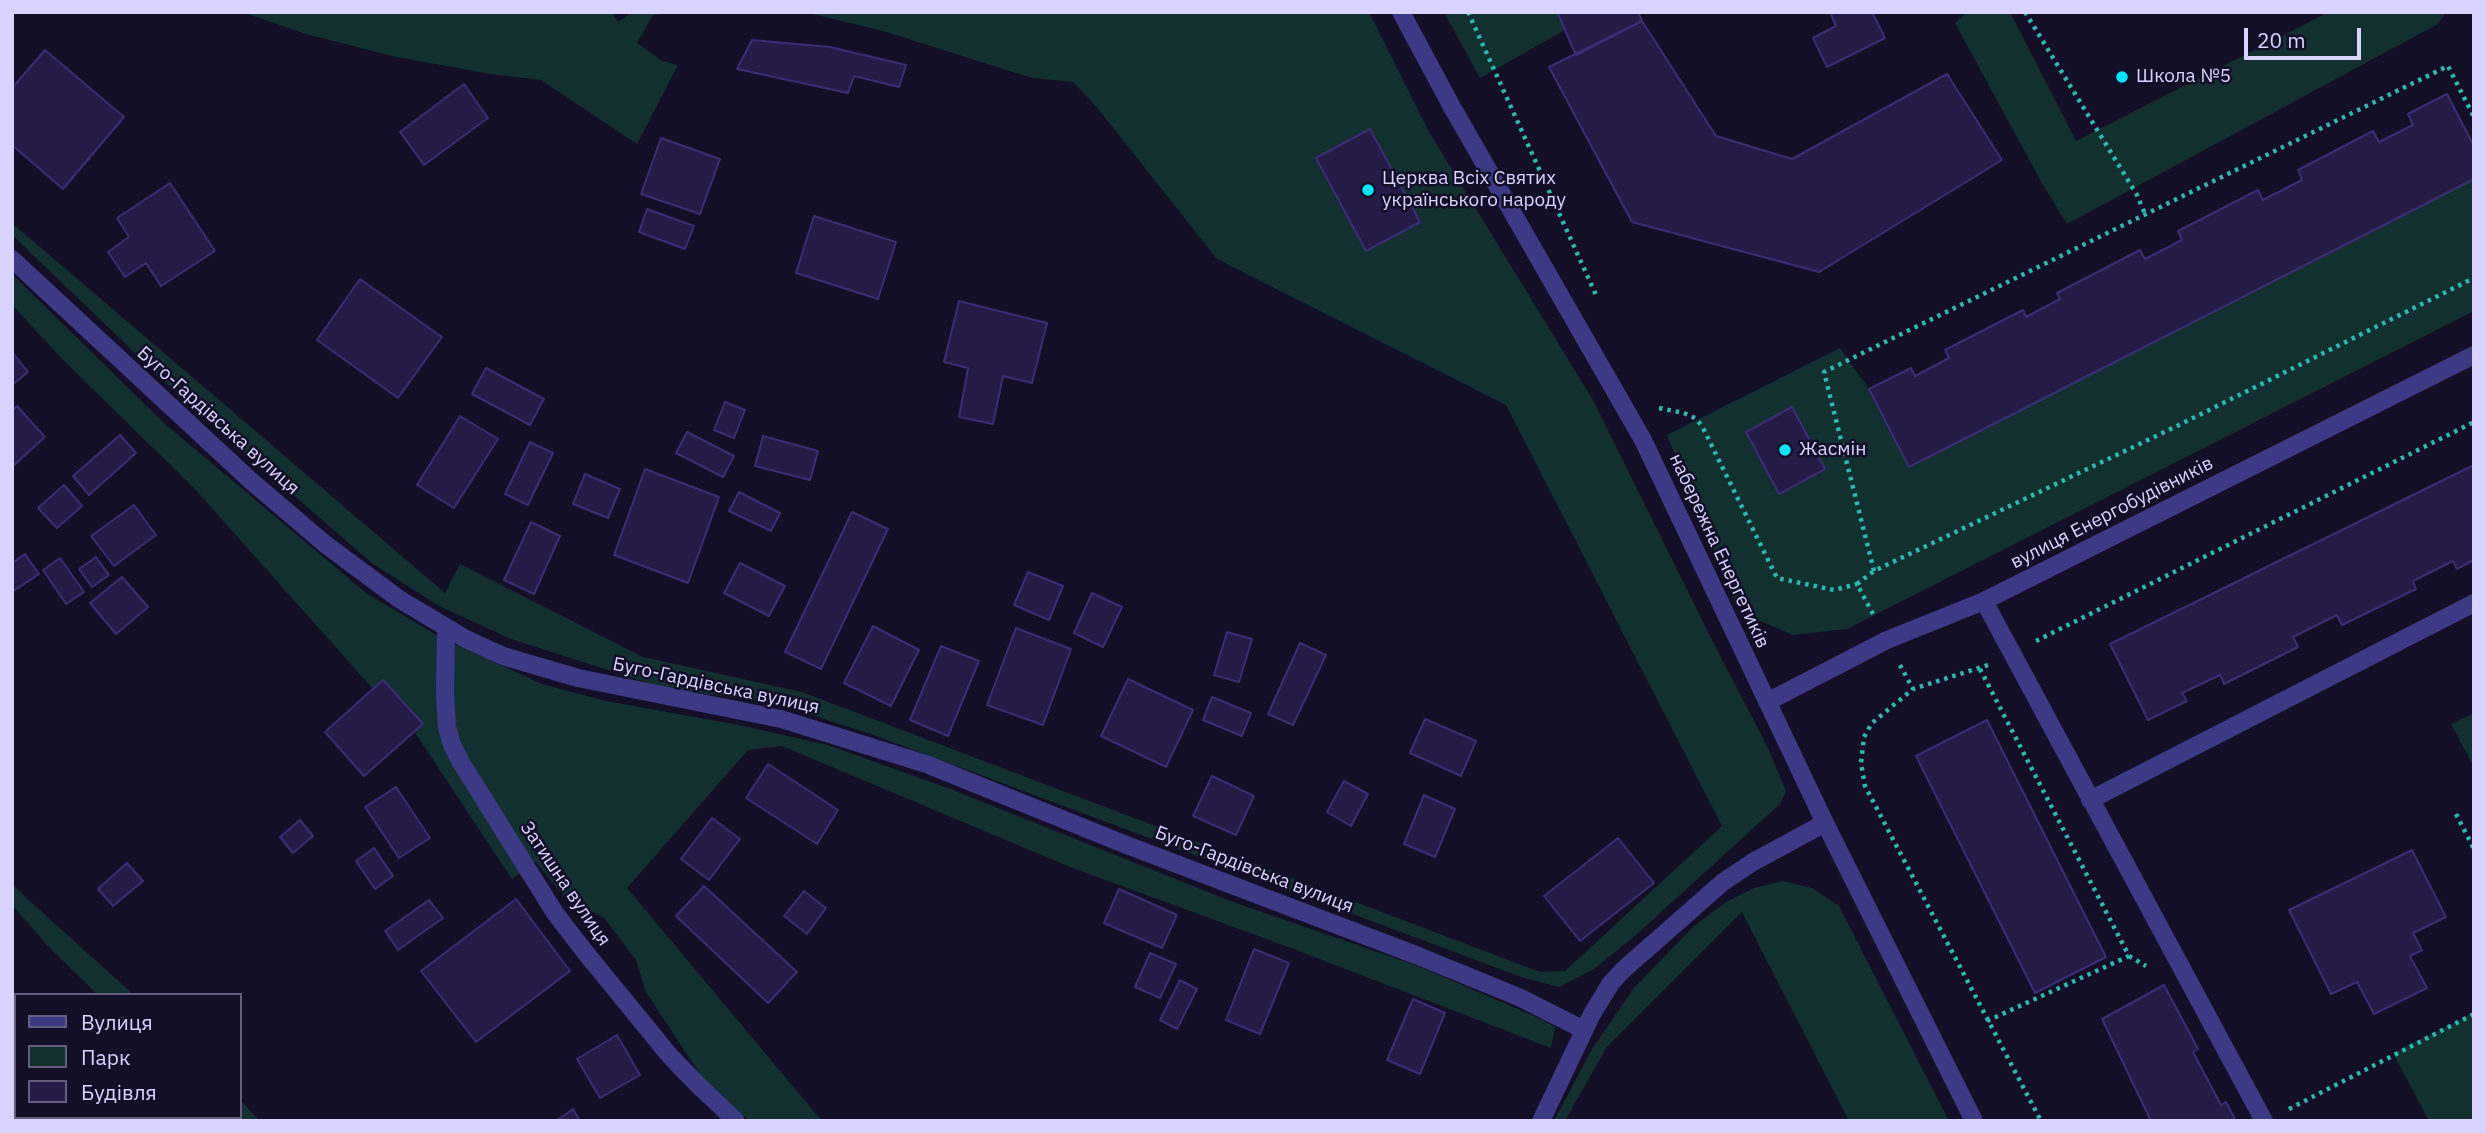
<!DOCTYPE html>
<html>
<head>
<meta charset="utf-8">
<style>
  body { margin:0 }
  #map { position:relative; width:2486px; height:1133px; overflow:hidden; background:#130f26; font-family:"IBM Plex Sans",sans-serif }
  canvas { display:block }
  .frame { position:absolute; inset:0; border:14px solid #d9d4ff; pointer-events:none }
  .legend { position:absolute; left:14px; top:993px; width:228px; height:126px; box-sizing:border-box; background:#130f26; border:2px solid #625e7d; margin:0; padding:9px 12px; list-style:none; font-size:21px; color:#d9d4ff }
  .legend li { display:flex; align-items:center; gap:14px; height:35px }
  .legend b { width:35px; border:2px solid #625e7d }
  .scale { position:absolute; left:2244px; top:28px; width:117px; height:32px; box-sizing:border-box; border:4px solid #d9d4ff; border-top:0; padding-left:9px; font-size:21px; line-height:24px; white-space:nowrap; color:#d9d4ff; -webkit-text-stroke:5px #130f26; paint-order:stroke }
</style>
</head>
<body>
<div id="map">
<canvas width="2486" height="1133"></canvas>
<div class="frame"></div>
<ul class="legend">
<li><b style="height:9px;background:#3d3a85"></b>Вулиця</li>
<li><b style="height:19px;background:#12302f"></b>Парк</li>
<li><b style="height:19px;background:#241b47"></b>Будівля</li>
</ul>
<div class="scale">20 m</div>
</div>
<script>
const ctx = document.querySelector('canvas').getContext('2d');
ctx.lineJoin = 'round';
function fill(path, color) { ctx.fillStyle = color; ctx.fill(path, 'evenodd'); }
const toPath = rows => new Path2D(rows.map(r => 'M' + r).join(''));
function strokePath(path, color, width, dash) { ctx.strokeStyle = color; ctx.lineWidth = width; ctx.lineCap = dash ? 'butt' : 'round'; ctx.setLineDash(dash || []); ctx.stroke(path); }
function label(font, color, halo, rows, align = 'center') {
  ctx.font = font + ' "IBM Plex Sans",sans-serif'; ctx.lineWidth = 5; ctx.setLineDash([]); ctx.textBaseline = 'middle'; ctx.strokeStyle = halo; ctx.fillStyle = color; for (const [text, x, y, turn = 0] of rows) {
    ctx.save(); ctx.translate(x, y); ctx.rotate((+turn || 0) * Math.PI / 180); ctx.textAlign = isNaN(turn) ? turn : align; if (halo) ctx.strokeText(text, 0, 0); ctx.fillText(text, 0, 0); ctx.restore();
  }
}
fill(toPath([
  [242,12,612,12,618,22,632,12,683,12,653,15,637,43,662,61,678,65,637,144,541,80,490,74,392,56,306,34],
  [805,12,1369,12,1429,132,1593,400,1715,646,1767,746,1786,791,1780,804,1636,935,1594,969,1559,987,1521,977,871,734,774,703,664,688,511,639,439,606,373,564,184,400,12,235,12,223,445,593,460,564,643,657,802,692,1540,972,1565,971,1722,826,1506,405,1217,259,1095,105,1073,82,1032,78,883,31],
  [1444,12,1557,12,1565,30,1480,78],
  [1967,12,2010,12,2076,141,2329,12,2446,12,2438,24,2067,224,2043,185,1955,23],
  [2474,179,2474,311,1847,629,1793,635,1756,619,1735,601,1667,435,1840,348,1869,389,1909,467],
  [12,274,164,423,366,593,438,636,542,684,606,701,739,725,828,745,953,790,1233,902,1418,966,1541,1019,1555,1027,1551,1048,1291,948,1070,867,782,746,748,750,627,888,822,1121,750,1121,709,1088,646,992,636,960,604,918,565,898,536,862,512,879,414,731,423,723,384,681,373,689,193,487,63,360,12,305],
  [2474,713,2474,767,2451,724],
  [1783,881,1812,888,1839,906,1949,1121,1849,1121,1742,912,1606,1048,1565,1121,1554,1121,1592,1049,1633,989,1694,926,1726,902,1754,888],
  [12,883,22,894,134,995,98,995,47,945,12,905],
  [2474,1013,2474,1121,2429,1121,2393,1053],
  [12,1039,16,1041,16,1117,135,1117,140,1121,12,1121],
  [240,1100,260,1121,195,1121,195,1117,240,1117]
]), '#12302f');
const building = toPath([
  [1557,12,1638,12,1642,21,1576,55,1557,12],
  [1830,12,1872,12,1885,38,1827,67,1813,38,1836,26,1830,12],
  [1642,21,1716,136,1792,159,1947,74,2002,160,1819,272,1632,222,1549,67,1642,21],
  [752,40,830,47,906,65,899,87,854,76,848,93,737,69,752,40],
  [45,50,124,117,63,189,12,145,12,88,45,50],
  [464,84,488,118,424,165,400,132,464,84],
  [2447,94,2474,146,2474,179,1909,467,1869,389,1911,368,1915,376,1949,358,1945,350,2023,310,2026,317,2060,299,2057,293,2140,250,2145,259,2182,240,2178,231,2258,190,2263,200,2302,180,2298,170,2373,131,2379,142,2413,125,2408,114,2447,94],
  [1370,129,1420,222,1366,251,1316,158,1370,129],
  [661,138,720,159,700,214,641,194,661,138],
  [170,183,215,251,161,286,146,263,125,277,108,252,129,237,117,218,170,183],
  [647,209,694,226,685,249,639,232,647,209],
  [814,216,896,242,878,299,796,273,814,216],
  [360,279,442,337,398,398,317,340,360,279],
  [959,301,1047,323,1032,383,1003,376,993,424,959,417,968,368,944,362,959,301],
  [12,352,28,372,12,385,12,352],
  [486,368,544,399,530,425,472,394,486,368],
  [725,402,745,410,734,438,714,430,725,402],
  [17,406,45,437,12,467,12,411,17,406],
  [1792,407,1825,469,1779,494,1746,432,1792,407],
  [460,416,498,439,454,508,417,485,460,416],
  [687,432,734,456,723,477,676,453,687,432],
  [120,435,136,453,89,495,73,476,120,435],
  [763,436,818,451,810,480,755,466,763,436],
  [530,442,553,453,528,505,505,494,530,442],
  [2474,465,2474,560,2457,569,2453,561,2413,581,2416,589,2342,625,2337,615,2293,637,2298,647,2224,684,2220,675,2182,693,2187,701,2148,720,2110,644,2474,465],
  [645,469,719,497,688,583,614,555,645,469],
  [585,474,620,489,608,518,573,504,585,474],
  [64,485,82,506,57,528,38,508,64,485],
  [739,492,780,513,771,531,729,511,739,492],
  [134,505,156,535,114,566,91,536,134,505],
  [852,512,888,529,821,669,785,652,852,512],
  [531,522,560,536,534,594,504,580,531,522],
  [25,554,39,574,12,592,12,563,25,554],
  [96,557,109,575,92,587,79,569,96,557],
  [60,558,84,592,66,604,43,570,60,558],
  [740,563,785,586,769,616,724,593,740,563],
  [1028,572,1063,586,1049,620,1014,605,1028,572],
  [122,577,148,607,116,634,90,603,122,577],
  [1092,593,1122,607,1103,647,1074,633,1092,593],
  [873,626,919,650,891,706,844,683,873,626],
  [1016,628,1071,649,1043,725,987,705,1016,628],
  [1227,632,1252,639,1239,682,1214,675,1227,632],
  [1300,643,1326,655,1293,725,1268,714,1300,643],
  [941,646,979,661,948,736,910,720,941,646],
  [1128,679,1193,710,1166,767,1101,736,1128,679],
  [383,680,423,724,364,776,325,732,383,680],
  [1212,697,1251,713,1242,736,1203,720,1212,697],
  [1425,719,1476,741,1461,776,1410,753,1425,719],
  [1987,720,2106,957,2035,993,1916,756,1987,720],
  [768,764,838,810,817,844,746,798,768,764],
  [1212,776,1254,796,1236,835,1193,816,1212,776],
  [1344,781,1368,794,1351,826,1327,812,1344,781],
  [396,787,430,838,399,858,365,807,396,787],
  [1424,795,1455,809,1435,857,1404,844,1424,795],
  [712,818,740,839,709,880,681,859,712,818],
  [300,820,313,836,293,853,280,837,300,820],
  [1618,838,1654,883,1580,941,1544,896,1618,838],
  [374,848,393,876,375,889,356,861,374,848],
  [2412,850,2446,917,2413,933,2422,950,2410,956,2427,988,2374,1014,2357,982,2331,994,2289,910,2412,850],
  [127,863,143,881,113,906,98,889,127,863],
  [704,886,797,972,768,1003,676,916,704,886],
  [1119,889,1177,915,1162,948,1104,923,1119,889],
  [804,891,826,908,807,934,784,916,804,891],
  [516,899,570,971,476,1042,421,971,516,899],
  [429,900,443,918,398,950,385,931,429,900],
  [1254,949,1289,963,1260,1034,1226,1020,1254,949],
  [1150,953,1176,964,1160,998,1135,987,1150,953],
  [1180,980,1197,989,1177,1029,1160,1020,1180,980],
  [2164,985,2198,1049,2193,1052,2221,1105,2226,1102,2236,1121,2151,1121,2102,1019,2164,985],
  [1413,999,1445,1013,1420,1074,1387,1060,1413,999],
  [617,1035,640,1075,600,1098,577,1059,617,1035],
  [573,1109,580,1121,556,1121,573,1109]
]);
fill(building, '#241b47');
strokePath(building, '#3b2d73', 2);
strokePath(toPath([
  [1468,12,1596,295],
  [2025,12,2137,195,2145,214],
  [1659,408,1684,413,1695,418,1702,426,1777,578,1834,590,1857,584],
  [1874,571,1824,372,2448,66,2474,117],
  [1873,614,1857,584,1874,571,2175,427,2474,278],
  [2036,641,2474,422],
  [1900,665,1913,689],
  [1988,665,1913,689,1872,723,1864,737,1861,763,1865,786,2041,1121],
  [1980,669,2129,956,1987,1021],
  [2456,814,2474,849],
  [2129,956,2146,966],
  [2289,1109,2474,1014]
]), '#2fb8b0', 4.5, [3.5, 5]);
strokePath(toPath([
  [1401,12,1452,107,1643,440,1825,823,1974,1121],
  [12,259,250,480,325,544,399,599,466,639,503,656,578,678,781,719,926,764,1124,844,1416,955,1521,998,1584,1030],
  [1984,601,2264,1121],
  [446,629,445,694,447,727,452,745,462,764,555,913,585,952,670,1056,696,1083,736,1121],
  [1767,702,1887,640,1984,601,2474,355],
  [2090,800,2474,603],
  [1541,1121,1592,1014,1611,983,1623,970,1723,882,1753,862,1825,823]
]), '#3d3a85', 18);
for (const [x, y, r, color] of [
  [2122,77,7,"#00e5ff"],
  [1368,190,7,"#00e5ff"],
  [1785,450,7,"#00e5ff"]
]) { const dot = new Path2D(); dot.arc(x, y, r, 0, 2 * Math.PI); ctx.fillStyle = color; ctx.fill(dot); strokePath(dot, '#130f26', 2.5); }
label('19px', '#d9d4ff', '#130f26', [
  ["Школа №5",2136,77],
  ["Церква Всіх Святих",1382,179],
  ["українського народу",1382,201],
  ["Жасмін",1799,450]
], 'left');
label('19px', '#d9d4ff', '#130f26', [
  ["Буго-Гардівська вулиця",218,421,42],
  ["вулиця Енергобудівників",2112,513,-27],
  ["набережна Енергетиків",1719,551,65],
  ["Буго-Гардівська вулиця",716,686,12],
  ["Буго-Гардівська вулиця",1254,870,21],
  ["Затишна вулиця",565,884,56]
]);
</script>
</body>
</html>
